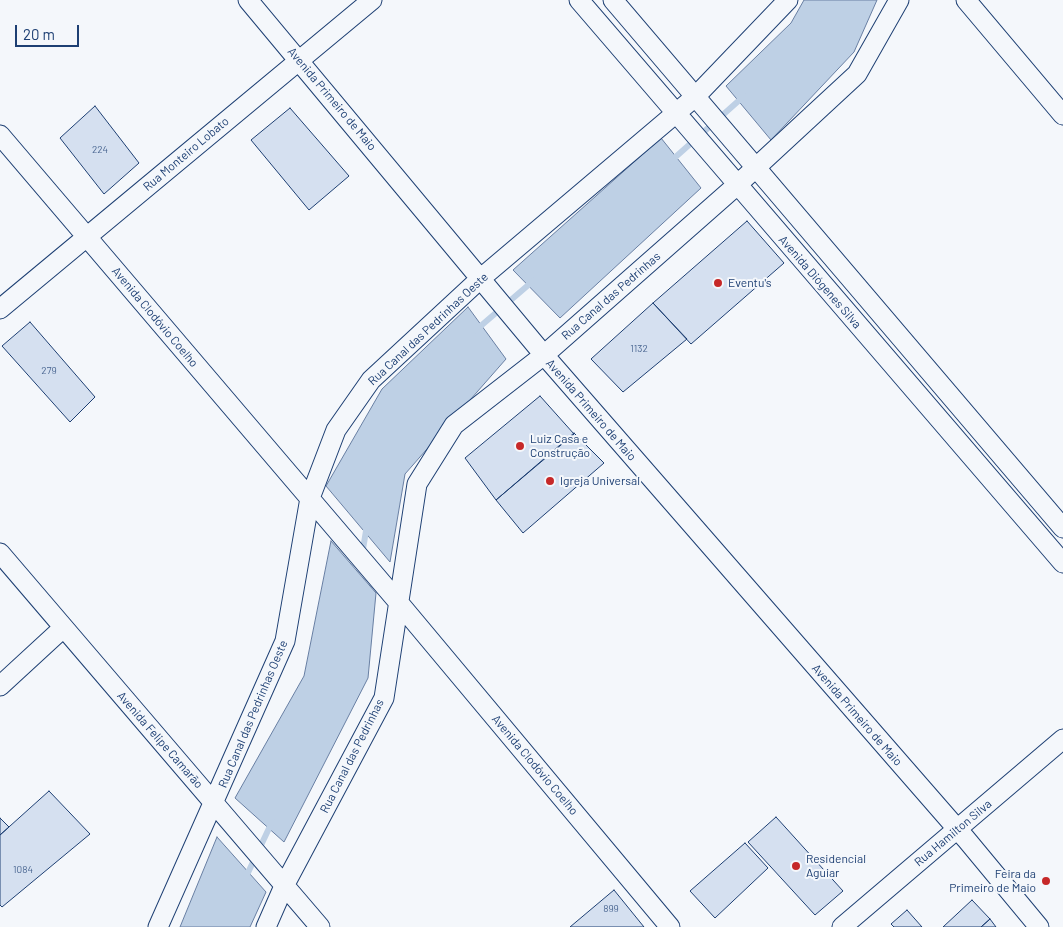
<!DOCTYPE html>
<html>
<head>
<meta charset="utf-8">
<style>
  body { margin:0 }
  #map { position:relative; width:1063px; height:927px; overflow:hidden; background:#f4f7fb; font-family:Barlow,sans-serif }
  canvas { display:block }
  .scale { position:absolute; left:15px; top:25px; width:64px; height:22px; box-sizing:border-box; border:2px solid #1d3f73; border-top:0; padding-left:6px; font-size:15px; line-height:18px; white-space:nowrap; color:#1d3f73; -webkit-text-stroke:4px #f4f7fb; paint-order:stroke }
</style>
</head>
<body>
<div id="map">
<canvas width="1063" height="927"></canvas>
<div class="scale">20 m</div>
</div>
<script>
const ctx = document.querySelector('canvas').getContext('2d');
ctx.lineJoin = 'round';
function fill(path, color) { ctx.fillStyle = color; ctx.fill(path, 'evenodd'); }
const toPath = rows => new Path2D(rows.map(r => 'M' + r).join(''));
function strokePath(path, color, width, dash) { ctx.strokeStyle = color; ctx.lineWidth = width; ctx.lineCap = dash ? 'butt' : 'round'; ctx.setLineDash(dash || []); ctx.stroke(path); }
function label(font, color, halo, rows, align = 'center') {
  ctx.font = font + ' Barlow,sans-serif'; ctx.lineWidth = 4; ctx.setLineDash([]); ctx.textBaseline = 'middle'; ctx.strokeStyle = halo; ctx.fillStyle = color; for (const [text, x, y, turn = 0] of rows) {
    ctx.save(); ctx.translate(x, y); ctx.rotate((+turn || 0) * Math.PI / 180); ctx.textAlign = isNaN(turn) ? turn : align; if (halo) ctx.strokeText(text, 0, 0); ctx.fillText(text, 0, 0); ctx.restore();
  }
}
const water = toPath([
  [804,0,877,0,854,52,771,140,726,86,791,23,804,0],
  [661,138,701,188,560,318,513,270,661,138],
  [468,307,506,359,405,474,390,562,326,486,382,389,468,307],
  [331,541,376,593,368,678,284,842,235,798,304,676,331,541],
  [217,837,266,892,250,927,180,927,217,837]
]);
fill(water, '#bed0e5');
strokePath(water, '#687fa3', 1);
strokePath(toPath([
  [671,161,744,96],
  [476,330,533,281],
  [362,555,367,525],
  [245,879,272,822]
]), '#bed0e5', 6);
const building = toPath([
  [95,106,139,163,104,194,60,138,95,106],
  [290,108,349,176,309,210,251,140,290,108],
  [747,221,784,263,691,344,653,303,747,221],
  [653,303,687,339,623,392,591,359,653,303],
  [30,322,95,397,70,422,2,346,30,322],
  [540,396,574,434,496,500,465,458,540,396],
  [574,433,604,463,523,533,496,500,574,433],
  [49,791,90,834,2,907,0,905,0,835,49,791],
  [776,817,843,891,815,915,748,842,776,817],
  [0,818,9,827,0,835,0,818],
  [745,843,768,868,715,918,690,891,745,843],
  [614,890,644,927,570,927,614,890],
  [972,900,990,919,981,927,943,927,972,900],
  [907,910,922,927,894,927,891,924,907,910],
  [990,919,996,927,981,927,990,919]
]);
fill(building, '#d5e0f0');
strokePath(building, '#1d3f73', 1);
const street = toPath([
  [248,0,544,355,966,839,1039,927],
  [579,0,1063,563],
  [613,0,1063,528],
  [966,0,1063,115],
  [0,135,399,603,670,927],
  [0,309,372,0],
  [0,553,320,927],
  [0,686,63,628],
  [158,927,285,641,310,498,336,430,371,380,480,279,695,97,788,0],
  [266,927,284,886,384,698,417,484,454,425,544,355,737,185,857,74,899,0],
  [842,927,1063,739]
]);
strokePath(street, '#1d3f73', 21);
strokePath(street, '#f4f7fb', 19);
for (const [x, y, r, color] of [
  [718,283,5,"#c62828"],
  [520,446,5,"#c62828"],
  [550,481,5,"#c62828"],
  [796,866,5,"#c62828"],
  [1046,881,5,"#c62828"]
]) { const dot = new Path2D(); dot.arc(x, y, r, 0, 2 * Math.PI); ctx.fillStyle = color; ctx.fill(dot); strokePath(dot, '#f4f7fb', 2); }
label('10px', '#4b6792', null, [
  ["224",100,150],
  ["1132",639,349],
  ["279",49,371],
  ["1084",23,870],
  ["899",611,909]
]);
label('12px', '#1d3f73', '#f4f7fb', [
  ["Avenida Primeiro de Maio",332,99,50],
  ["Rua Monteiro Lobato",186,154,-40],
  ["Avenida Diógenes Silva",820,282,49],
  ["Rua Canal das Pedrinhas",611,296,-41],
  ["Avenida Clodóvio Coelho",155,317,50],
  ["Rua Canal das Pedrinhas Oeste",428,329,-43],
  ["Avenida Primeiro de Maio",591,410,49],
  ["Rua Canal das Pedrinhas Oeste",253,714,-67],
  ["Avenida Primeiro de Maio",857,715,49],
  ["Avenida Felipe Camarão",160,740,49],
  ["Rua Canal das Pedrinhas",352,756,-63],
  ["Avenida Clodóvio Coelho",535,765,50],
  ["Rua Hamilton Silva",953,833,-40]
]);
label('12px', '#1d3f73', '#f4f7fb', [
  ["Eventu's",728,283],
  ["Luiz Casa e",530,439],
  ["Construção",530,453],
  ["Igreja Universal",560,481],
  ["Residencial",806,859],
  ["Aguiar",806,873],
  ["Feira da",1036,874,"right"],
  ["Primeiro de Maio",1036,888,"right"]
], 'left');
</script>
</body>
</html>
